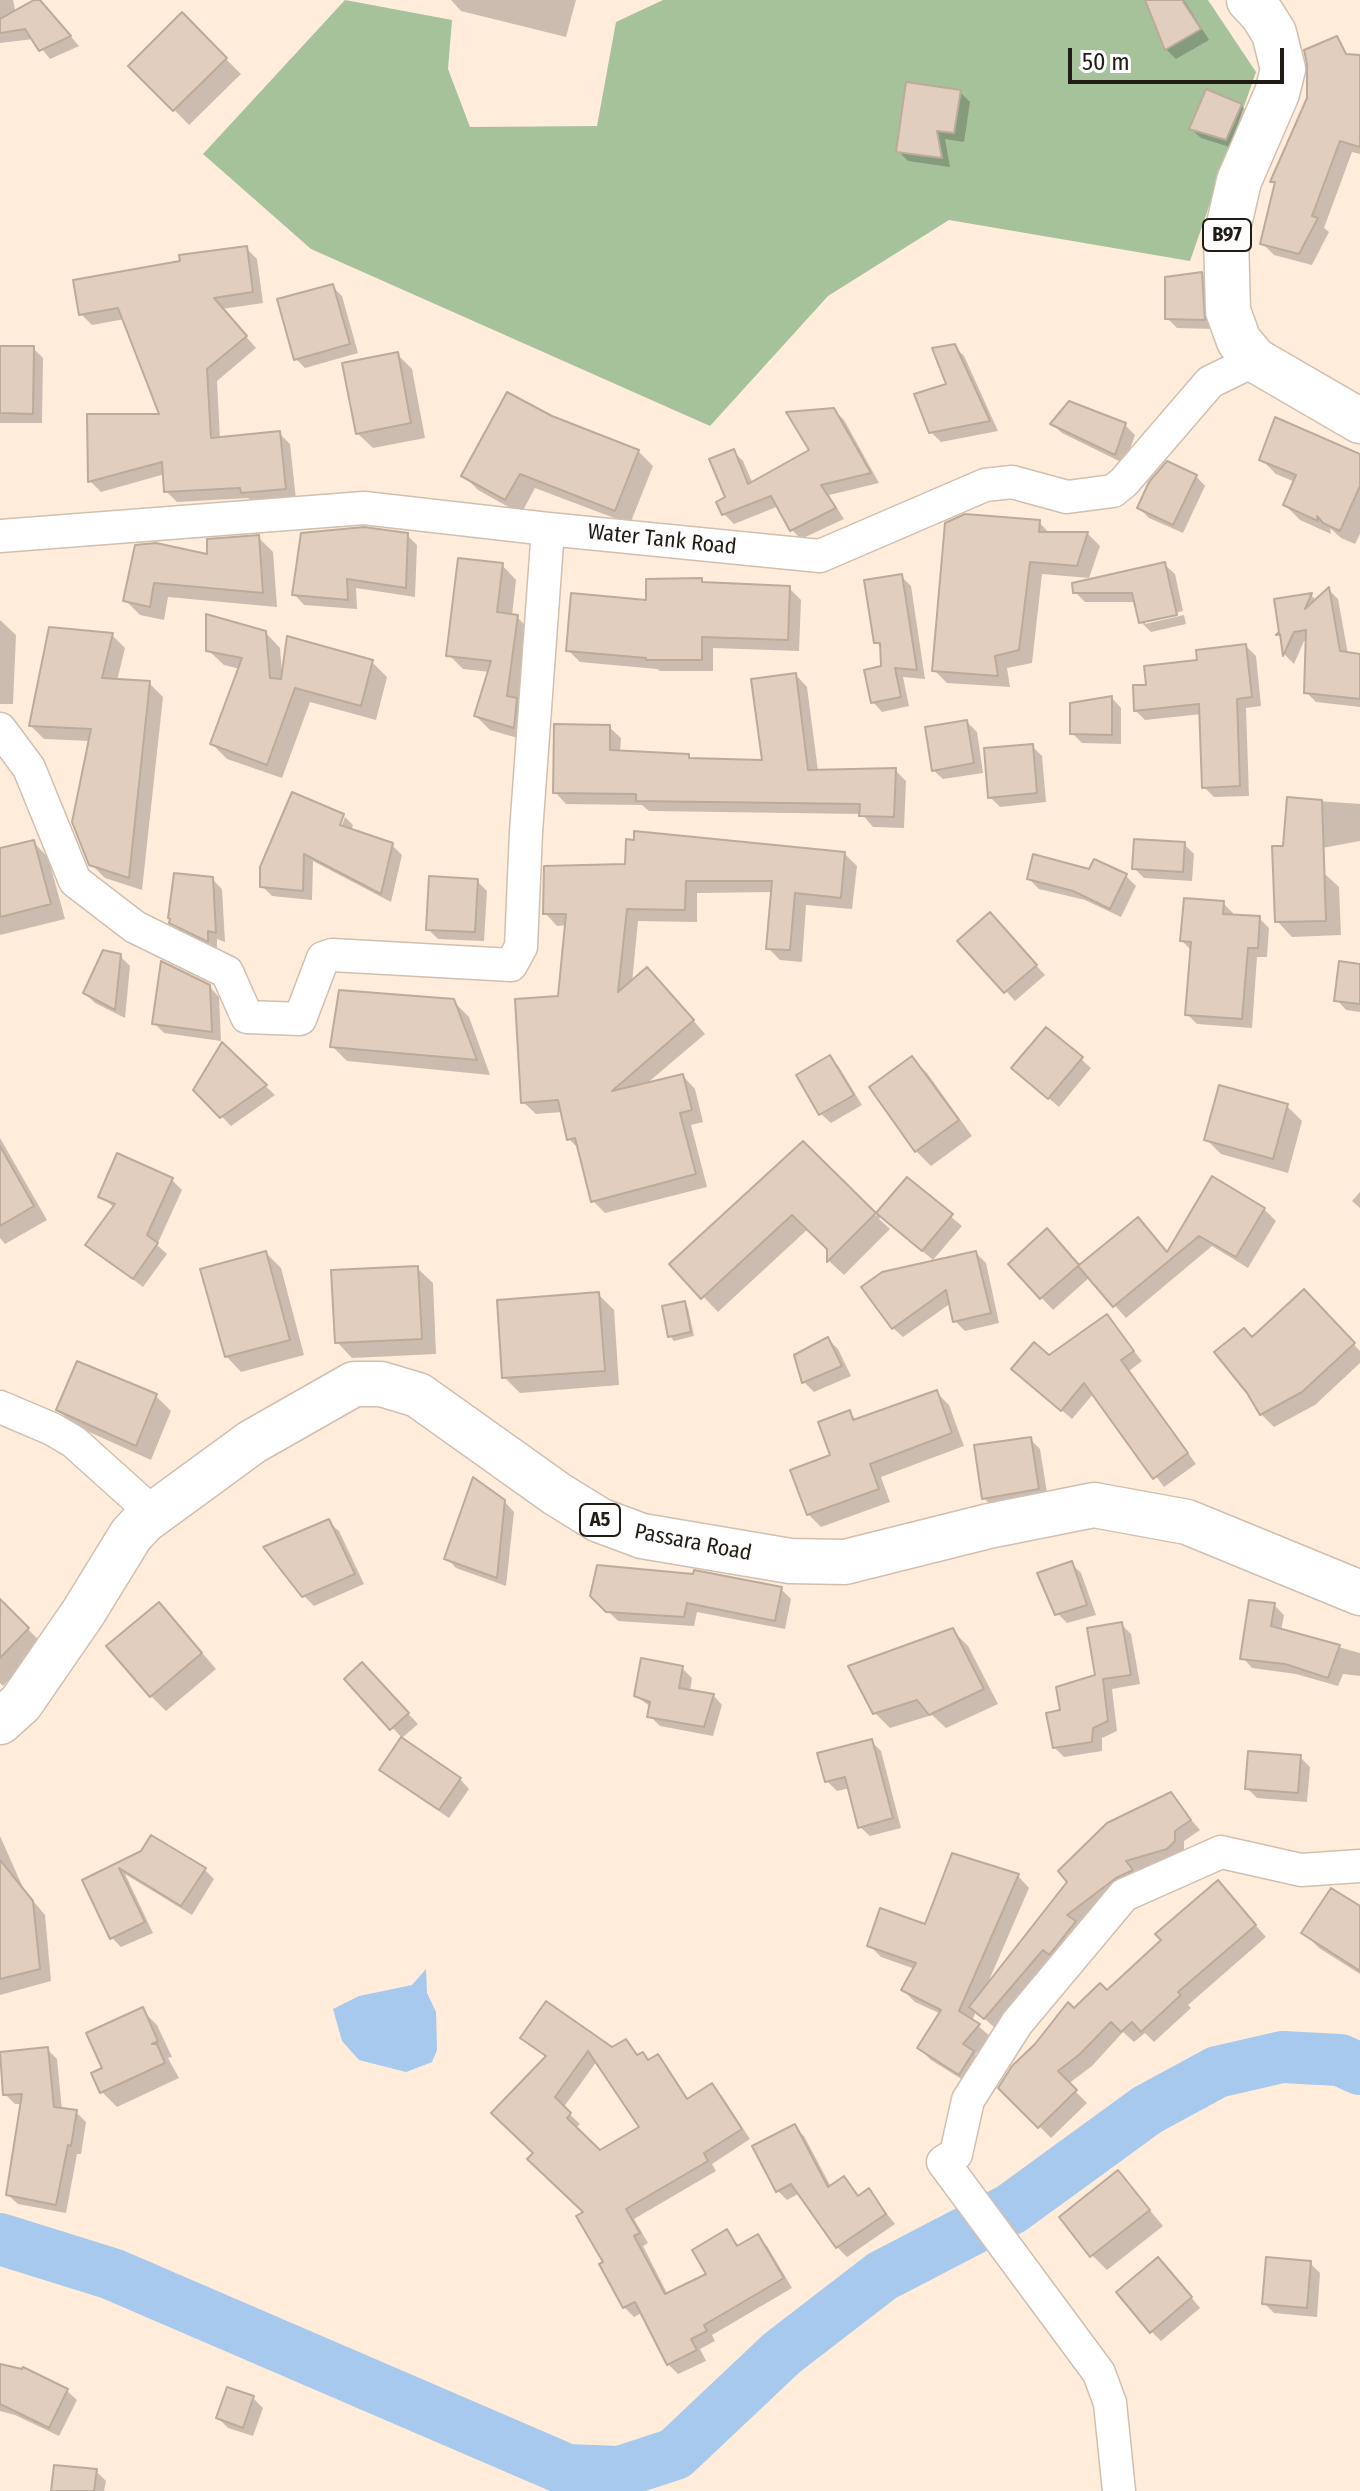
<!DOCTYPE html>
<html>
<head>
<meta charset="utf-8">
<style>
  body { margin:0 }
  #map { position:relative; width:1360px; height:2491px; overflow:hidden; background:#ffecdb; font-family:"Fira Sans Condensed",sans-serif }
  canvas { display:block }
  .scale { position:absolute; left:1068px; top:48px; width:216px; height:36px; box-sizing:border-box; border:4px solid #221c16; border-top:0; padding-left:10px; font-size:24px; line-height:28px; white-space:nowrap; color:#221c16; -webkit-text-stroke:6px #fdfdfd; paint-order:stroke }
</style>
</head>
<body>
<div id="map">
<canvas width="1360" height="2491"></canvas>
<div class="scale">50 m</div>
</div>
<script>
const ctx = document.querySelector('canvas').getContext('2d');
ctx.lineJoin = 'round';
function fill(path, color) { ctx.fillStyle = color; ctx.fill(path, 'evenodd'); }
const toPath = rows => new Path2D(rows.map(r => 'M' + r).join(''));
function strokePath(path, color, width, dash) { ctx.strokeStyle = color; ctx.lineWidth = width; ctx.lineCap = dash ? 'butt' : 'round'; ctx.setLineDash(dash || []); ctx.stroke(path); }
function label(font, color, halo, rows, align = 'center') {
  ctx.font = font + ' "Fira Sans Condensed",sans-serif'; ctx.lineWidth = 6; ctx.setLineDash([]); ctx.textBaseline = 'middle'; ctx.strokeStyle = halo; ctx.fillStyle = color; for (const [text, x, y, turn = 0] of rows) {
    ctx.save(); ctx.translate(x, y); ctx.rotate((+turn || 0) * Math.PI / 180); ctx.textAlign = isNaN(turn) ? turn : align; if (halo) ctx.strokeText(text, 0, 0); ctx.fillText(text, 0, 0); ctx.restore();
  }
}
fill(toPath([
  [345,0,452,20,448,69,470,127,597,126,616,22,663,0,1208,0,1256,72,1190,261,949,220,828,296,710,426,311,249,203,154]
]), '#a6c29b');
fill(toPath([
  [426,1969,427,1993,436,2012,437,2050,432,2062,406,2072,359,2060,342,2041,333,2009,359,1996,412,1985]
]), '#a6c9ed');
fill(toPath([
  [0,0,13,0,16,13,48,10,79,46,50,59,34,39,0,43],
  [451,0,576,0,566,37,461,11],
  [1155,0,1184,0,1209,40,1176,59,1166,49,1148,4],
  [182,15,241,74,189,125,131,66],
  [960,92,970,102,964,142,945,139,950,167,908,161,898,151],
  [1241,105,1250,115,1236,149,1201,138,1191,129],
  [1360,113,1360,154,1352,152,1324,228,1329,232,1312,265,1274,255,1262,243,1276,185,1272,181],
  [246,248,257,259,263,303,222,309,256,348,217,381,220,439,279,433,290,444,296,500,254,504,248,498,177,502,166,491,165,474,101,492,90,481,162,416,125,319,92,325,81,314],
  [1201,274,1211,283,1214,329,1177,328,1167,318],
  [332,286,342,296,358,353,305,368,296,359],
  [954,346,964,356,998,431,941,442,931,432,949,385],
  [0,348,33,348,43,358,42,423,0,423],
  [397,354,412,369,425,438,373,448,357,433],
  [834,410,844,420,879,483,829,495,844,519,801,539,792,530,779,506,734,524,724,514,733,451,743,461,753,484,812,451],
  [551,418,638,451,653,466,630,524,535,488,521,514,478,490,463,475],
  [1052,424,1125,425,1135,435,1125,464,1062,433],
  [1360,457,1360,534,1355,544,1341,538,1330,528,1331,534,1300,520,1285,505,1295,482,1276,474,1261,459],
  [1196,476,1205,486,1183,533,1149,518,1139,508],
  [1039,522,1050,534,1088,534,1100,546,1089,578,1042,574,1032,663,1007,668,1010,687,947,683,934,670],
  [407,535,417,545,415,597,356,588,357,609,304,605,295,595],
  [258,537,273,552,277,607,168,597,164,620,140,615,125,600,137,547,209,556],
  [502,565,516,580,512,616,517,617,531,631,528,741,490,730,476,716,490,672,463,669,449,655],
  [1165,565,1175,574,1183,611,1145,620,1145,624,1184,615,1186,624,1151,632,1141,622,1136,602,1085,602,1075,592],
  [901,576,911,586,925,679,903,677,909,706,882,712,873,702,883,668,882,648,876,642],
  [701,580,705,585,789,588,801,600,799,651,713,648,713,671,660,671,657,669,580,662,568,650,648,602],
  [1329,590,1338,599,1348,654,1360,656,1360,707,1316,702,1306,692,1308,641,1304,641,1294,664,1285,655,1282,639,1279,635,1281,633,1276,601,1311,595,1317,601],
  [0,620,16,635,13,704,0,704],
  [265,632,280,648,282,672,372,662,387,677,376,720,310,702,282,778,227,759,212,744,240,669,224,665,208,650],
  [112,635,125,648,117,681,149,683,163,697,142,890,105,878,91,864,90,741,44,739,31,726],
  [1246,646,1256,656,1261,706,1246,708,1249,796,1214,797,1204,787,1202,714,1145,720,1135,710,1149,687,1199,662],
  [796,675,807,687,818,771,895,770,906,781,904,828,873,827,862,814,649,811,642,805,566,804,555,792,609,727,621,738,620,753,688,756,693,760,764,762],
  [1112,698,1121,708,1121,744,1082,743,1072,733],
  [967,722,977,732,983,773,943,779,933,770],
  [1032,746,1042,756,1046,802,1000,807,990,797],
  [293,794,343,816,345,817,341,817,334,833,338,835,345,817,353,825,351,831,392,845,402,855,391,902,313,861,312,900,272,896,262,886,262,867],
  [1289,799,1360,804,1360,841,1301,852,1339,887,1341,935,1292,937,1277,921,1290,848],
  [33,842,48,857,65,919,0,935,0,851],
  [1184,844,1194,854,1192,881,1144,878,1134,868],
  [845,854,857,866,852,909,806,905,802,962,780,960,768,948,773,892,697,893,697,922,638,921,632,983,660,982,705,1034,645,1085,683,1076,695,1089,703,1122,691,1125,707,1187,605,1213,593,1201,580,1150,569,1139,562,1112,536,1114,523,1102,560,998,567,925,557,926,545,913,627,866],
  [1090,871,1126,876,1136,886,1121,917,1085,900,1039,889,1029,879],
  [212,879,222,889,225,942,217,939,217,950,182,932,172,922],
  [477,881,487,891,484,941,438,939,428,929],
  [1223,903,1233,913,1232,916,1259,918,1269,928,1267,957,1257,957,1252,1028,1197,1024,1187,1014,1192,951,1182,941],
  [999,925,1045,975,1015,1001,1006,991],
  [120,956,130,966,125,1018,95,1003,85,993],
  [1360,965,1360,1012,1346,1010,1337,1000],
  [209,986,219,997,221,1041,164,1033,154,1023],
  [453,1001,469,1017,490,1075,347,1061,332,1046],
  [222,1045,275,1095,231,1126,195,1089],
  [830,1058,839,1067,862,1105,831,1123,821,1114],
  [912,1058,927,1073,972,1136,931,1166,916,1151],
  [1081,1059,1091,1068,1059,1107,1024,1077],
  [1287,1106,1302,1121,1288,1173,1221,1154,1206,1139],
  [0,1138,47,1220,5,1244,0,1238],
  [803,1144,876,1216,907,1179,962,1226,933,1260,881,1216,879,1219,890,1229,844,1275,829,1261,829,1249,809,1228,718,1312,672,1264],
  [1213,1179,1264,1209,1276,1221,1248,1268,1212,1246,1126,1318,1090,1277,1053,1310,1010,1264,1046,1231,1080,1267,1168,1254],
  [172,1180,182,1190,157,1245,167,1254,143,1287,88,1245,115,1208,100,1196],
  [1360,1192,1360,1208,1352,1201],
  [266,1253,281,1268,304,1355,241,1372,226,1356],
  [976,1253,986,1263,999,1323,965,1331,955,1321,951,1303,903,1337,893,1328],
  [417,1268,433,1283,436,1354,352,1358,337,1342],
  [1304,1292,1360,1351,1360,1363,1315,1405,1274,1427,1261,1414,1253,1339],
  [599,1295,614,1310,619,1385,520,1393,504,1377],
  [684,1303,688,1308,694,1336,674,1341,670,1336],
  [1107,1317,1142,1361,1129,1371,1196,1464,1164,1487,1094,1393,1072,1419,1024,1378],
  [828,1339,838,1349,851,1376,814,1392,804,1382,797,1356],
  [78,1364,156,1396,171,1411,151,1460,74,1425,58,1410],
  [936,1392,949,1405,964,1446,881,1477,890,1502,821,1527,808,1514,849,1413,857,1420],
  [1030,1439,1040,1449,1048,1499,994,1508,984,1498],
  [504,1501,514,1512,506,1586,456,1568,447,1558],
  [329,1522,339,1531,364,1584,314,1606,304,1596],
  [1071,1563,1081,1573,1096,1615,1067,1623,1057,1613],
  [781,1589,791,1599,785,1629,697,1612,694,1626,618,1621,592,1595],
  [0,1602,43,1644,3,1686,0,1683],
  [1274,1605,1284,1615,1281,1631,1360,1653,1360,1676,1343,1674,1338,1686,1296,1674,1252,1668,1243,1658],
  [174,1620,216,1669,166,1711,151,1696],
  [1121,1624,1131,1634,1140,1684,1112,1689,1117,1731,1102,1738,1102,1751,1064,1757,1054,1747,1062,1711,1097,1676],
  [953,1631,968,1646,998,1704,946,1728,932,1715,890,1728,875,1713],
  [682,1668,692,1678,690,1691,713,1695,722,1705,713,1736,660,1726,650,1716,651,1707,636,1696],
  [372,1675,418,1724,402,1738,347,1679],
  [871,1741,881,1751,901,1828,870,1836,860,1827,850,1788,837,1791,827,1781],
  [1300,1757,1310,1767,1307,1802,1257,1798,1247,1788],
  [382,1769,460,1779,469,1789,449,1818,392,1779],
  [1170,1795,1200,1830,1184,1841,1184,1851,1177,1859,1134,1871,1141,1880,1126,1887,1076,1925,1084,1932,1054,1959,995,2028,976,2011,972,2021,991,2037,975,2055,985,2064,971,2085,931,2060,919,2048,941,2014,915,2002,903,1990,915,1969,881,1957,869,1945,926,1926,1018,1876,1029,1888,987,1985],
  [0,1836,24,1890,45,1915,51,1981,0,1995],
  [142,1853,204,1869,214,1879,192,1915,125,1874,153,1933,121,1947,111,1937,84,1881],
  [1229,1895,1266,1937,1188,2005,1191,2008,1154,2042,1145,2033,1134,2042,1123,2032,1092,2066,1068,2084,1087,2103,1051,2138,1001,2088,1074,2010,1107,1993,1163,1940],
  [1360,1909,1360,1974,1319,1948,1304,1933],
  [142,2010,157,2025,172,2057,168,2058,179,2078,117,2107,102,2092,105,2069],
  [522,2037,612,2050,625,2041,639,2056,642,2054,650,2061,658,2056,667,2066,689,2100,712,2086,722,2096,750,2139,712,2164,716,2171,634,2219,648,2243,643,2246,668,2295,709,2275,727,2232,740,2247,757,2236,767,2246,792,2288,712,2335,715,2341,700,2349,706,2361,678,2374,668,2364,643,2312,634,2317,624,2307,586,2212,535,2153,547,2058],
  [597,2061,642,2127,599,2152,575,2129,580,2124,563,2108],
  [47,2049,57,2059,62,2110,76,2112,86,2122,81,2154,77,2154,66,2213,18,2204,8,2195,23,2104,15,2104,5,2094],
  [794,2127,804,2136,831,2187,843,2179,859,2197,869,2191,895,2224,847,2257,837,2247,800,2193,787,2200,777,2190],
  [1118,2172,1163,2226,1107,2270,1092,2255],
  [1310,2263,1320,2273,1317,2317,1274,2313,1264,2303],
  [1168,2269,1200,2308,1161,2341,1151,2331],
  [0,2366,67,2391,77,2400,59,2436,15,2415,0,2411],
  [253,2398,263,2408,253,2436,228,2428,218,2418],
  [96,2471,106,2481,104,2491,53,2491]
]), '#0003');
strokePath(toPath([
  [0,2239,112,2274,567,2470,620,2472,675,2454,782,2353,882,2276,1011,2209,1147,2110,1217,2072,1282,2057,1340,2060,1360,2069]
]), '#a6c9ed', 52);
const building = toPath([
  [34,0,40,0,71,36,39,51,25,29,0,33,0,19,34,0],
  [1145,0,1182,0,1201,29,1165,50,1145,0],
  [182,12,227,58,173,111,128,66,182,12],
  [1337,36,1346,54,1360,55,1360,147,1340,141,1312,216,1318,218,1299,254,1260,244,1275,182,1270,182,1307,98,1307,64,1304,50,1337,36],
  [906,82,961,90,954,133,937,131,942,158,896,152,906,82],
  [1206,89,1242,104,1226,140,1189,129,1206,89],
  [247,246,253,292,214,298,247,336,207,369,211,438,280,431,286,489,241,493,240,488,164,492,162,462,88,482,87,414,159,414,118,308,79,315,73,280,180,261,179,255,247,246],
  [1202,272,1205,320,1165,319,1165,277,1202,272],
  [333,284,350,344,294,360,277,299,333,284],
  [955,344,990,421,929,433,914,394,946,384,932,348,955,344],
  [0,346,34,346,33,414,0,413,0,346],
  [398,352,411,423,356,434,342,363,398,352],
  [507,392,552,416,639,450,615,511,520,474,505,500,461,476,507,392],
  [1069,401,1126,423,1115,455,1050,424,1069,401],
  [834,408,871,473,821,485,836,508,790,531,771,496,722,515,716,502,725,497,709,459,734,449,748,484,809,450,786,412,834,408],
  [1275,417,1360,454,1360,486,1340,531,1323,523,1317,516,1318,521,1283,505,1296,475,1259,460,1275,417],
  [1167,461,1197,475,1173,525,1137,508,1149,482,1167,461],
  [965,514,1040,520,1039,532,1088,532,1077,566,1030,562,1019,650,995,656,998,676,932,671,945,523,965,514],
  [364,527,408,533,406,588,347,579,348,600,292,595,301,533,364,527],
  [259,535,263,593,154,583,150,607,123,601,135,545,156,543,207,554,207,539,259,535],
  [458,558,503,563,497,612,518,615,507,696,517,698,514,728,474,716,491,661,446,656,458,558],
  [1165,562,1177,615,1139,623,1132,593,1073,593,1072,583,1165,562],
  [902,574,917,670,895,668,901,697,871,703,864,670,881,666,880,643,874,643,864,580,902,574],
  [702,578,702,582,790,586,788,640,702,637,702,660,646,660,646,658,566,651,571,593,646,600,646,579,702,578],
  [1329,587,1340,651,1360,654,1360,699,1304,693,1306,630,1294,632,1283,656,1280,634,1276,635,1279,632,1274,599,1312,593,1305,609,1329,587],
  [206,614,266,631,270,678,281,679,287,636,373,660,361,706,295,688,267,765,210,744,242,658,206,651,206,614],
  [49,627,113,633,102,678,150,681,129,878,89,865,72,822,91,729,29,726,49,627],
  [1246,644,1252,697,1237,699,1240,786,1202,788,1199,704,1134,711,1133,685,1146,685,1144,666,1197,660,1196,650,1246,644],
  [796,673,808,770,896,768,894,817,859,816,860,804,636,801,636,794,553,793,554,724,610,725,610,750,689,754,689,758,762,760,751,679,796,673],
  [1112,696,1112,735,1070,734,1070,703,1112,696],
  [967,720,974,763,932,771,925,727,967,720],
  [1033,744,1037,793,988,798,984,748,1033,744],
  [292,792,344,814,340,825,393,843,381,894,304,854,303,891,260,887,260,867,292,792],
  [1287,797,1322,800,1326,921,1275,922,1272,846,1283,846,1287,797],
  [634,831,845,852,841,898,795,893,790,950,766,949,772,881,686,881,685,910,627,909,618,992,647,967,694,1020,612,1091,683,1074,692,1110,680,1113,696,1174,591,1202,575,1138,567,1140,558,1100,521,1103,515,999,558,996,566,914,543,914,544,866,625,864,626,839,634,840,634,831],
  [1134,839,1185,842,1183,872,1132,869,1134,839],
  [34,840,51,904,0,917,0,848,34,840],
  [1033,854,1089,869,1094,859,1127,874,1110,909,1073,891,1027,879,1033,854],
  [174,873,213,877,216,933,208,931,208,942,169,923,170,919,168,918,174,873],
  [429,876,478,879,475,932,426,930,429,876],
  [1184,898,1224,901,1223,914,1260,916,1258,948,1248,948,1242,1019,1185,1015,1191,942,1180,941,1184,898],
  [990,912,1037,965,1004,993,957,941,990,912],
  [103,950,121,954,115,1010,83,993,103,950],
  [161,961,210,985,212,1032,152,1024,161,961],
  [1339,961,1360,964,1360,1004,1334,1001,1339,961],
  [339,990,454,999,477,1060,330,1047,339,990],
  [1046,1027,1083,1057,1048,1099,1011,1068,1046,1027],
  [222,1042,267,1085,220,1118,193,1090,222,1042],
  [830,1055,854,1095,819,1115,796,1075,830,1055],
  [912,1056,959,1120,915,1152,869,1087,912,1056],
  [1219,1085,1288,1104,1273,1159,1204,1140,1219,1085],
  [803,1141,876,1213,827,1262,827,1249,792,1215,701,1299,669,1264,803,1141],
  [0,1146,34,1206,0,1226,0,1146],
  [117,1153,173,1178,147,1235,158,1243,133,1279,85,1245,115,1204,98,1197,117,1153],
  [1212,1176,1265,1208,1236,1257,1199,1236,1113,1307,1078,1266,1040,1299,1008,1264,1047,1228,1079,1265,1138,1217,1167,1252,1212,1176],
  [907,1177,953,1214,922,1251,876,1213,907,1177],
  [266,1251,290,1340,225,1357,200,1269,266,1251],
  [976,1251,991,1313,953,1322,946,1290,892,1329,861,1287,882,1272,976,1251],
  [418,1266,422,1339,335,1343,331,1270,418,1266],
  [1304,1289,1355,1343,1302,1392,1260,1415,1247,1393,1214,1352,1244,1328,1252,1337,1304,1289],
  [599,1292,605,1371,502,1378,497,1300,599,1292],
  [685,1301,691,1332,668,1337,662,1306,685,1301],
  [1107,1314,1134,1351,1121,1360,1188,1453,1153,1479,1084,1383,1061,1411,1011,1369,1034,1342,1049,1355,1107,1314],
  [828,1337,842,1366,802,1383,794,1355,828,1337],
  [77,1361,157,1394,136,1446,56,1410,77,1361],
  [937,1390,952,1433,870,1464,879,1489,807,1515,790,1470,830,1455,818,1422,850,1410,853,1420,937,1390],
  [1031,1437,1039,1489,982,1499,974,1445,1031,1437],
  [473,1477,505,1500,497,1578,444,1559,473,1477],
  [329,1519,355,1574,302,1597,263,1547,329,1519],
  [1072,1561,1087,1605,1055,1615,1037,1573,1072,1561],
  [597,1565,693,1574,694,1570,782,1587,775,1621,687,1603,684,1617,606,1612,590,1596,597,1565],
  [0,1599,29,1628,0,1658,0,1599],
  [1249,1600,1275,1603,1271,1626,1340,1645,1328,1678,1285,1664,1240,1659,1249,1600],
  [159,1602,202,1653,150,1697,106,1646,159,1602],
  [1122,1622,1131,1675,1103,1679,1108,1721,1093,1728,1092,1742,1053,1748,1046,1713,1060,1710,1056,1687,1095,1675,1087,1628,1122,1622],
  [953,1628,984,1689,929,1715,917,1700,873,1714,848,1666,953,1628],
  [641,1658,683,1666,679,1688,714,1694,704,1727,647,1717,650,1702,634,1696,641,1658],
  [362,1662,409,1713,390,1730,344,1679,362,1662],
  [401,1737,461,1778,439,1810,379,1770,401,1737],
  [872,1739,893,1818,858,1828,845,1777,825,1782,817,1753,872,1739],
  [1248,1751,1301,1755,1298,1793,1245,1789,1248,1751],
  [1171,1792,1191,1820,1175,1831,1175,1841,1167,1849,1126,1861,1133,1870,1116,1878,1067,1915,1076,1921,1054,1949,1049,1955,1043,1950,984,2019,969,2007,1067,1882,1058,1871,1107,1823,1171,1792],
  [151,1835,206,1868,181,1906,119,1868,145,1922,110,1939,82,1880,141,1851,151,1835],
  [952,1853,1019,1874,959,2011,980,2024,963,2044,974,2051,959,2075,917,2048,941,2010,901,1990,916,1963,867,1946,880,1908,925,1924,952,1853],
  [0,1860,33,1901,40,1969,0,1979,0,1860],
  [1218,1880,1256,1925,1178,1992,1181,1995,1141,2032,1132,2022,1121,2032,1111,2022,1080,2054,1058,2071,1077,2090,1038,2128,998,2088,1012,2066,1035,2044,1068,2002,1074,2008,1100,1983,1107,1990,1161,1940,1155,1934,1218,1880],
  [1331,1888,1360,1906,1360,1971,1301,1933,1331,1888],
  [546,2001,612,2047,626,2039,637,2055,643,2052,648,2060,658,2054,687,2099,712,2083,742,2129,704,2153,708,2161,626,2209,640,2233,634,2236,665,2294,706,2274,692,2250,727,2229,737,2246,758,2234,784,2278,704,2325,707,2331,691,2339,697,2350,667,2365,635,2302,623,2308,599,2264,603,2262,576,2216,583,2212,527,2159,533,2153,491,2113,546,2056,520,2038,546,2001],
  [588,2051,639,2127,600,2150,567,2118,571,2113,555,2097,588,2051],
  [143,2007,158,2041,152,2044,157,2044,165,2063,100,2093,91,2073,102,2068,86,2033,143,2007],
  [48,2047,54,2107,77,2110,71,2146,68,2145,56,2205,6,2195,22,2094,3,2095,0,2052,48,2047],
  [795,2124,828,2187,844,2176,858,2196,869,2188,886,2214,836,2248,791,2184,776,2192,752,2146,795,2124],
  [1118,2170,1150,2210,1090,2257,1059,2217,1118,2170],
  [1158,2257,1192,2297,1150,2333,1116,2292,1158,2257],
  [1266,2257,1311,2261,1307,2308,1262,2304,1266,2257],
  [0,2364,22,2369,23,2367,68,2389,49,2428,0,2404,0,2364],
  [227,2387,254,2396,243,2428,216,2418,227,2387],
  [54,2465,97,2469,94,2491,51,2491,54,2465]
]);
fill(building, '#e1cebe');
strokePath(building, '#bcaa9a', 2);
const minor = toPath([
  [0,536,364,508,548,529,820,556,985,485,1012,482,1067,497,1113,491,1124,482,1210,382,1255,360],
  [0,729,29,768,75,881,135,927,227,972,247,1017,300,1019,323,958,332,955,511,965,521,947,526,832,548,529],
  [0,1407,52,1429,74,1442,154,1514],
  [1119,2491,1110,2403,1099,2373,943,2162,956,2154,968,2100,1017,2023,1124,1895,1221,1852,1301,1870,1360,1866]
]);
const primary = toPath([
  [1249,0,1262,14,1274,33,1283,69,1277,93,1239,181,1226,237,1228,311,1239,341,1255,360,1360,421]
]);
const trunk = toPath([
  [0,1722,21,1703,83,1613,131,1535,144,1521,252,1442,354,1384,381,1384,418,1395,557,1494,599,1520,642,1536,790,1561,845,1562,989,1526,1094,1505,1187,1522,1360,1593]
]);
strokePath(minor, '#d1bfaf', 35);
strokePath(primary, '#d1bfaf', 47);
strokePath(trunk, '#d1bfaf', 47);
strokePath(minor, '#fff', 32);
strokePath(primary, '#fff', 44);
strokePath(trunk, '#fff', 44);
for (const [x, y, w] of [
  [1227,235,48],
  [600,1520,40]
]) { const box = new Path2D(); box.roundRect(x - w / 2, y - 16, w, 32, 6); ctx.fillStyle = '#fdfdfd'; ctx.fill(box); strokePath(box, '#221c16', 2); }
label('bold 20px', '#221c16', null, [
  ["B97",1227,235],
  ["A5",600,1520]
]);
label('22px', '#221c16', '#fdfdfd', [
  ["Water Tank Road",662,540,6],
  ["Passara Road",693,1543,11]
]);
</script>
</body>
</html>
